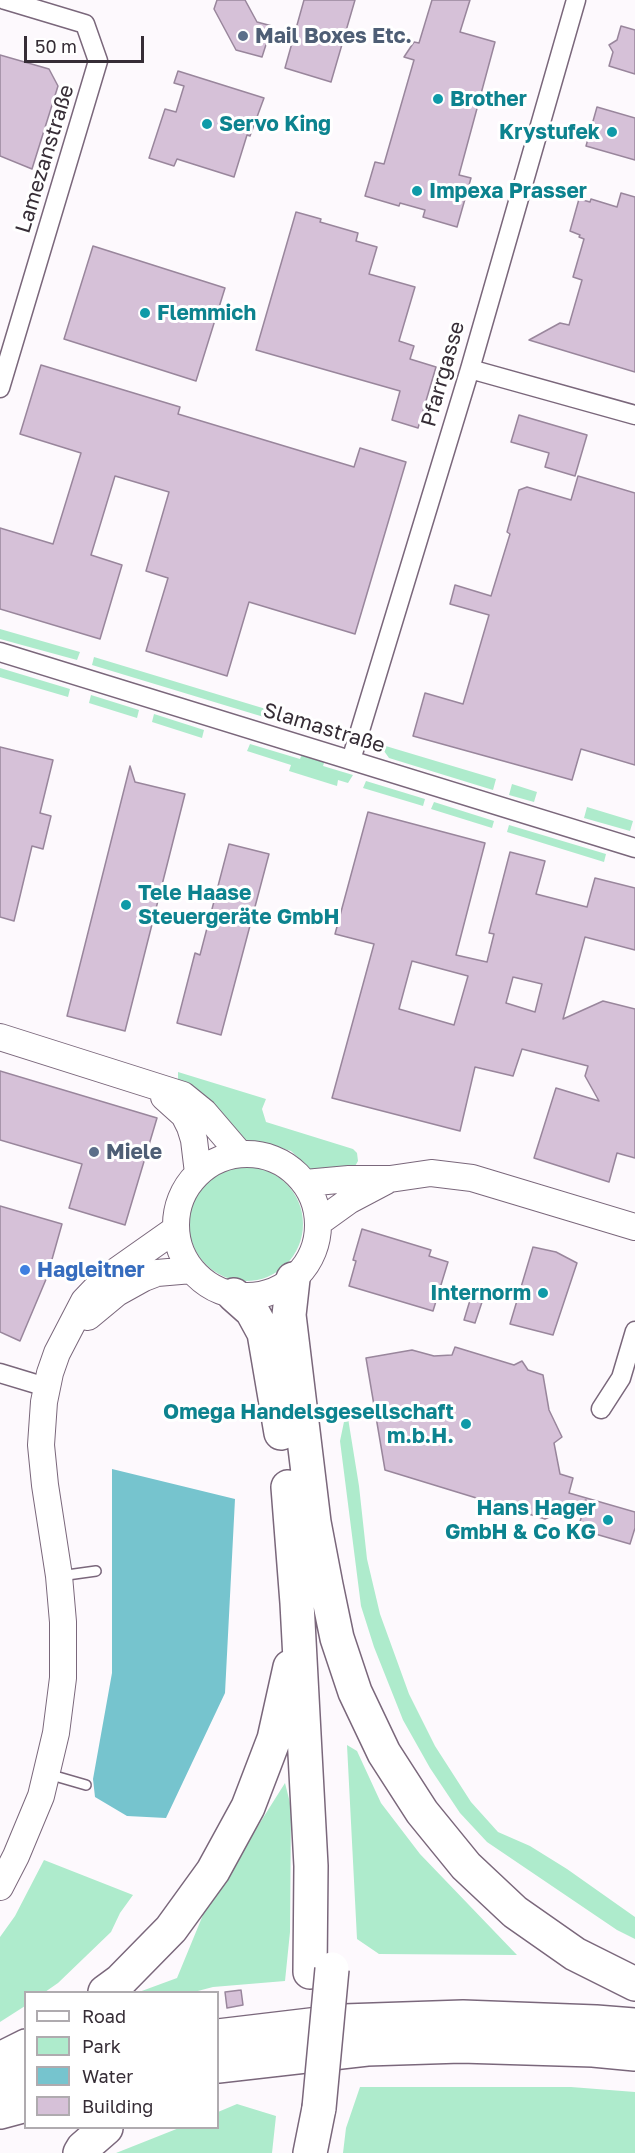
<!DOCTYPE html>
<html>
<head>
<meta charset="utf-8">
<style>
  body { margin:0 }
  #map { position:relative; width:635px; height:2153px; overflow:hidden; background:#fdf9fd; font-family:"Golos Text",sans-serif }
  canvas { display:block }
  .legend { position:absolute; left:24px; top:1991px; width:195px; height:138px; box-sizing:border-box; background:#fff; border:2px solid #afabaf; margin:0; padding:8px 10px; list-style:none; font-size:18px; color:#362d36 }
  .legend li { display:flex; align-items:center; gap:12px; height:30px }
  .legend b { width:30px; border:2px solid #afabaf }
  .scale { position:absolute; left:24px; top:36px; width:120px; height:27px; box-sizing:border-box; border:3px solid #362d36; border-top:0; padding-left:8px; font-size:18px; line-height:21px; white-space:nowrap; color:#362d36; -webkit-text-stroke:4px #fff; paint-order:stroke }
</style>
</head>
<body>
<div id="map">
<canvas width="635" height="2153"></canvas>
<ul class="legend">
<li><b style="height:8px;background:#fff"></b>Road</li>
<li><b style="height:16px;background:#aeebcc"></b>Park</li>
<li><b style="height:16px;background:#76c4ce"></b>Water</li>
<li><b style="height:16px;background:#d6c1d8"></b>Building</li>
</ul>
<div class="scale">50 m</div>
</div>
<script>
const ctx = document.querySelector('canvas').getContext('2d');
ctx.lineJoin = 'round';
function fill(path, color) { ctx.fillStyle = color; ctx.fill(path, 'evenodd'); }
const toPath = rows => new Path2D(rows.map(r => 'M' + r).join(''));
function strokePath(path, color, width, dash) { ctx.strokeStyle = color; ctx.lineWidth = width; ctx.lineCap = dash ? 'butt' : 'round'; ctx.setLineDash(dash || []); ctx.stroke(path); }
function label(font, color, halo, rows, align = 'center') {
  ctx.font = font + ' "Golos Text",sans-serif'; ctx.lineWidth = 6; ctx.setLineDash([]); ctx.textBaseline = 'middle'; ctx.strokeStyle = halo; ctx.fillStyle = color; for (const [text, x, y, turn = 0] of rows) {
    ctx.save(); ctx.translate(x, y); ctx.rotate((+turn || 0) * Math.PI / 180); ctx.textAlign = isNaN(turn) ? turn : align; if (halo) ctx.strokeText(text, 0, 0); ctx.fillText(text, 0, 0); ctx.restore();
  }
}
fill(toPath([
  [0,629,80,652,77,660,0,639],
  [94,657,279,713,277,721,92,665],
  [0,668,70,689,68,697,0,677],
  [91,695,139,710,137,718,89,703],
  [154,714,204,730,202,738,152,722],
  [294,717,320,725,323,727,322,735,291,725],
  [250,744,300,759,302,754,325,760,323,766,353,775,348,783,338,780,337,786,289,771,291,765,247,751],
  [379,744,496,779,493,790,389,758],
  [366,781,425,799,423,806,363,788],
  [512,784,537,792,534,802,509,795],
  [434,802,494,821,492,828,431,809],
  [587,807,633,821,630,831,584,818],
  [509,825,606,854,604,862,507,832],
  [178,1072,266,1099,262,1109,266,1122,353,1149,357,1153,358,1161,354,1168,312,1171,291,1151,258,1141,247,1141,234,1135,181,1084,178,1079],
  '189 1224a57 57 0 1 1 114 0a57 57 0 1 1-114 0Z',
  [345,1417,348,1418,359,1486,367,1559,380,1614,409,1694,435,1746,471,1802,498,1832,530,1846,567,1869,635,1917,635,1939,617,1930,487,1842,460,1813,430,1768,403,1720,374,1647,361,1606,340,1441],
  [347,1745,357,1751,381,1803,420,1854,517,1955,379,1954,357,1939],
  [285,1783,291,1807,290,1932,285,1981,213,1987,194,1992,139,1992,177,1978,205,1910],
  [44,1860,133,1895,120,1913,111,1932,58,1983,45,1992,26,1992,25,2006,0,2022,0,1937,15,1916],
  [360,2087,571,2087,635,2092,635,2153,343,2153,346,2128],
  [237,2104,276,2116,272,2153,116,2153,179,2128,218,2128,218,2112]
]), '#aeebcc');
fill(toPath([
  [112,1469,235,1499,225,1693,166,1818,127,1816,95,1797,93,1779,112,1673]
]), '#76c4ce');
const building = toPath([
  [217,0,245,0,257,22,272,26,262,57,236,50,214,9,217,0],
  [304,0,355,0,331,82,285,68,304,0],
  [432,0,470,0,460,32,495,42,459,175,471,178,457,227,423,217,425,210,400,203,399,206,365,196,375,162,384,164,414,60,404,57,414,42,419,43,432,0],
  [621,26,635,30,635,74,609,66,613,52,609,45,617,40,621,26],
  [0,55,49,69,58,86,32,169,0,156,0,55],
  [178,71,264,98,250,136,247,135,234,177,177,159,174,166,149,158,165,109,176,112,184,86,174,83,178,71],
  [597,107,635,118,635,160,586,146,597,107],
  [621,193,635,197,635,372,529,340,560,323,569,325,582,280,573,277,584,239,579,237,580,235,570,231,579,199,590,202,591,199,617,207,621,193],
  [296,212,321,219,320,222,358,233,356,241,377,247,369,274,415,287,399,341,414,346,410,359,436,367,418,428,392,420,400,391,256,350,296,212],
  [93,246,225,288,196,381,64,339,93,246],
  [41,365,180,407,178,414,354,467,360,448,406,462,355,634,249,602,227,676,146,651,168,578,146,571,169,492,115,476,91,555,122,565,100,639,0,609,0,528,53,544,81,453,20,434,41,365],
  [519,415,587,435,575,476,545,467,549,453,511,442,519,415],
  [578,476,635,493,635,765,581,749,572,780,413,736,425,693,463,704,489,615,450,604,455,585,491,596,510,534,507,532,519,490,527,487,571,500,578,476],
  [0,747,53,760,40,813,51,816,43,849,32,846,14,921,0,917,0,747],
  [130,766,135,782,185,794,125,1031,67,1016,130,766],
  [368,812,485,843,456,955,487,962,494,934,489,933,510,852,545,861,536,894,587,907,595,878,635,888,635,950,585,937,563,1019,603,1001,635,1009,635,1158,617,1153,609,1182,534,1158,556,1088,599,1101,585,1076,588,1066,522,1049,513,1076,475,1067,460,1131,332,1098,374,944,335,934,368,812],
  [412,961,468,976,454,1025,399,1009,412,961],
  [513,977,542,984,535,1012,506,1003,513,977],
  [229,844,269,854,221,1035,177,1023,195,953,200,955,229,844],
  [0,1071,157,1118,125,1225,69,1208,82,1164,0,1140,0,1071],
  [0,1206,62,1224,47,1277,20,1341,0,1332,0,1206],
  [362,1229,431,1250,429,1256,448,1262,433,1311,349,1286,356,1261,353,1260,362,1229],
  [533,1247,556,1252,577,1263,553,1335,510,1324,533,1247],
  [474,1287,486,1290,475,1323,464,1320,474,1287],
  [455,1347,514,1365,522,1361,528,1370,543,1375,549,1410,562,1437,554,1443,560,1474,573,1478,569,1493,635,1512,635,1528,630,1544,578,1529,586,1500,545,1519,385,1470,366,1358,412,1350,434,1356,452,1355,455,1347],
  [241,1990,243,2005,227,2008,225,1992,241,1990]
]);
fill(building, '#d6c1d8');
strokePath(building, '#99869c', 1.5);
const service = toPath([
  [60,1576,96,1571],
  [48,1774,86,1785]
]);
const minor = toPath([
  [470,369,635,415],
  [0,388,98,61,85,24,5,0],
  [0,652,635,848],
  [351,760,470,369,576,0],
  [0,1373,46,1387],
  [601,1409,621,1378,635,1331]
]);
const secondary = toPath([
  [0,1037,183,1095,204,1112,240,1154],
  [164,1097,184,1115,190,1127,194,1140,198,1173],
  '176 1225a71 71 0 1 1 142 0a71 71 0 1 1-142 0Z',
  [305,1183,349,1179,390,1179,431,1173,472,1178,635,1227],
  [318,1223,350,1200,386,1181],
  [88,1317,117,1293,144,1278,157,1273,192,1270],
  [0,1887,16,1856,41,1796,56,1733,63,1678,63,1622,59,1576,45,1485,41,1445,44,1402,50,1373,57,1353,84,1301,105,1279,176,1229]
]);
const motorway = toPath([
  [293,1279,289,1315,314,1522,326,1585,337,1638,355,1692,384,1753,422,1812,466,1866,515,1912,575,1954,635,1984],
  [234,1295,252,1311,264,1333,281,1433],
  [288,1487,297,1603,311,1866,310,1972],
  [105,1992,120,1981,171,1929,213,1871,248,1807,274,1739,290,1667],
  [218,2036,344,2021,463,2017,596,2022,635,2025],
  [0,2059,26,2046],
  [218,2066,367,2049,461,2046,593,2050,635,2054],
  [0,2081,26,2075],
  [0,2112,26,2105],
  [80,2153,83,2148,106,2128],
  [310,2153,319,2108]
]);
strokePath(service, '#7a677b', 12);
strokePath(minor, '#7a677b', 21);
strokePath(secondary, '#7a677b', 28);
strokePath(motorway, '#7a677b', 36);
strokePath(service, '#fff', 9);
strokePath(minor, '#fff', 18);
strokePath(secondary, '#fff', 26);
strokePath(motorway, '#fff', 33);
const motorwayBridge = toPath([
  [319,2108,332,1969]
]);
strokePath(motorwayBridge, '#7a677b', 36, []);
strokePath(motorwayBridge, '#fff', 33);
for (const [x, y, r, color] of [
  [243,36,6,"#5c6f8a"],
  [438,99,6,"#0f9aa8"],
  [207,124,6,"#0f9aa8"],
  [612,132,6,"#0f9aa8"],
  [417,191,6,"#0f9aa8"],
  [145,313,6,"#0f9aa8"],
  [126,905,6,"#0f9aa8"],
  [94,1152,6,"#5c6f8a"],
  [25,1270,6,"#3f7fe0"],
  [543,1293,6,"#0f9aa8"],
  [466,1424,6,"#0f9aa8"],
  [608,1520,6,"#0f9aa8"]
]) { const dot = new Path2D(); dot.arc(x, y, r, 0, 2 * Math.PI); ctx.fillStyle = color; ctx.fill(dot); strokePath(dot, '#fff', 2); }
label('bold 21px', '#4e5e75', '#fff', [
  ["Mail Boxes Etc.",255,36],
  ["Miele",106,1152]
], 'left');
label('bold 21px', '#0d838f', '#fff', [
  ["Brother",450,99],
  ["Servo King",219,124],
  ["Krystufek",600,132,"right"],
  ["Impexa Prasser",429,191],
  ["Flemmich",157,313],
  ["Tele Haase",138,893],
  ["Steuergeräte GmbH",138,917],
  ["Internorm",531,1293,"right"],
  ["Omega Handelsgesellschaft",454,1412,"right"],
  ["m.b.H.",454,1436,"right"],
  ["Hans Hager",596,1508,"right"],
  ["GmbH & Co KG",596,1532,"right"]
], 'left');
label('21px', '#362d36', '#fff', [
  ["Lamezanstraße",45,159,-73],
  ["Pfarrgasse",443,374,-74],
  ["Slamastraße",324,728,17]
]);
label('bold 21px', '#366cbe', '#fff', [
  ["Hagleitner",37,1270]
], 'left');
</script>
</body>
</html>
